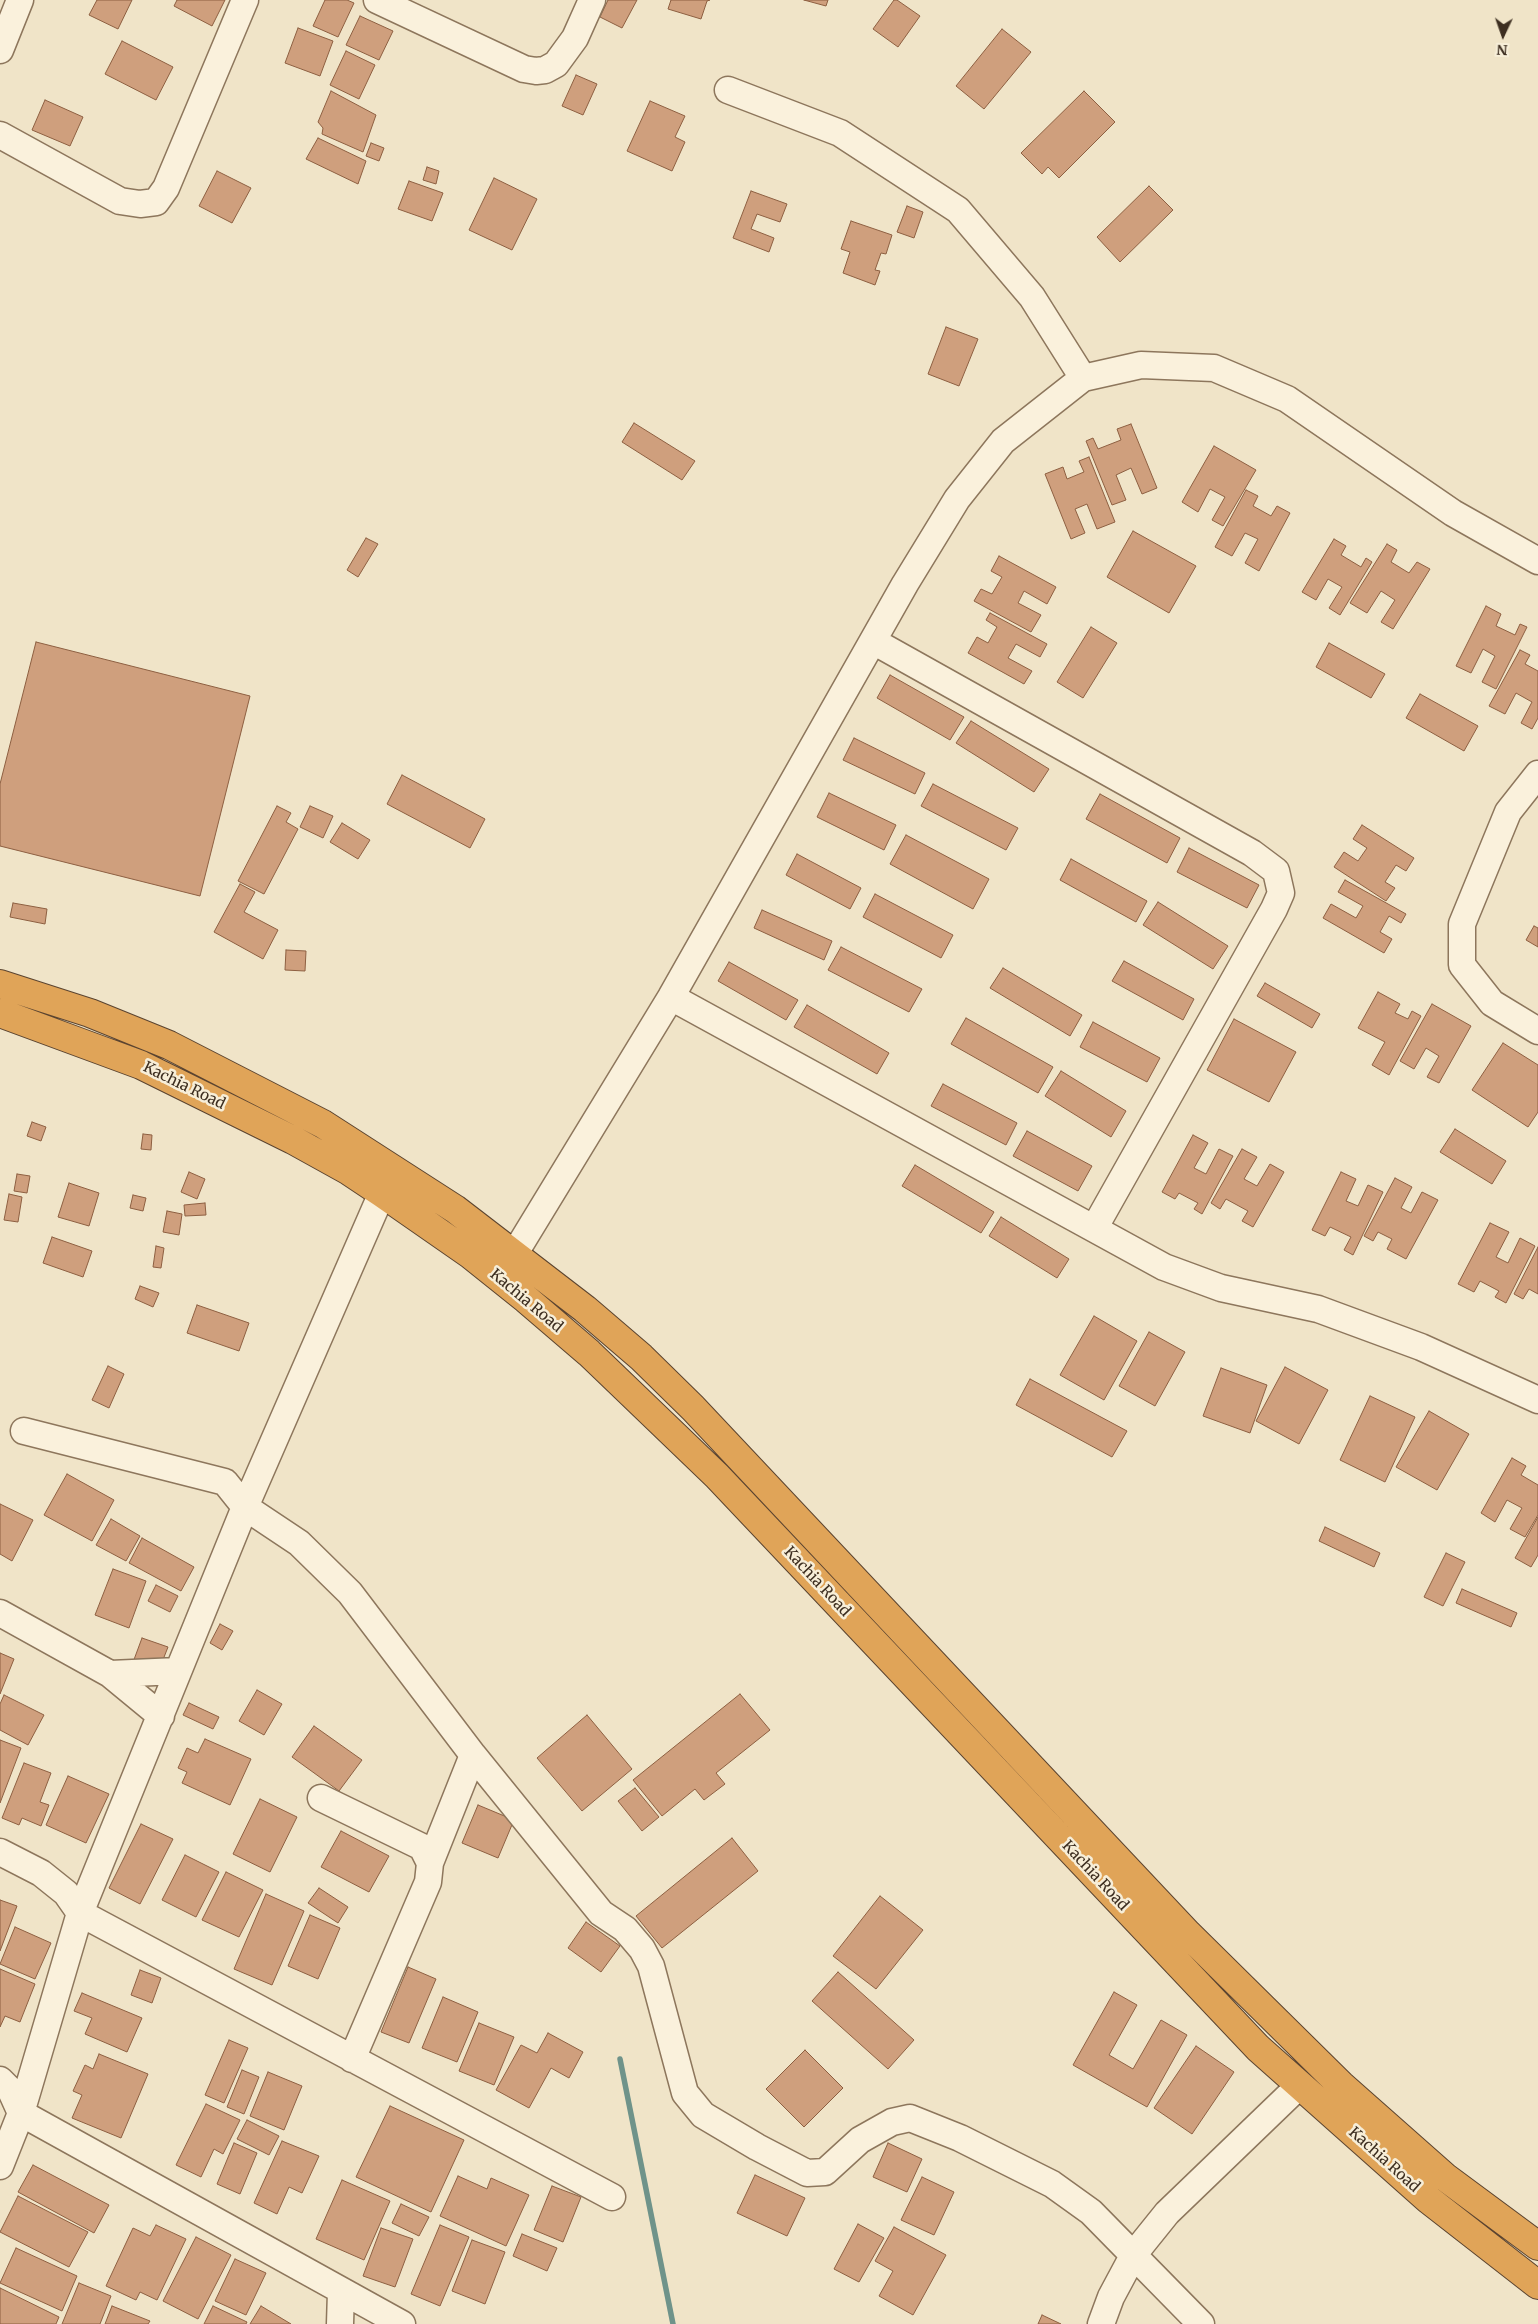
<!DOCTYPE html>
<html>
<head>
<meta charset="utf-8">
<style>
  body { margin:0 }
  #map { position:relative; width:1538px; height:2324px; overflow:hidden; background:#f0e4c8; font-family:Merriweather,serif }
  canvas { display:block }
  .north { position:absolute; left:1478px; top:10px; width:50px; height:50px; -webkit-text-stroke:4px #f7eed8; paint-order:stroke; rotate:183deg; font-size:14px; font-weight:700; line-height:20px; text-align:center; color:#3d2e20 }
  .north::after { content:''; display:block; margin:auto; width:18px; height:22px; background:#3d2e20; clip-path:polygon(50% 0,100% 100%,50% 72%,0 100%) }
</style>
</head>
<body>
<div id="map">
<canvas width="1538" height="2324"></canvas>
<div class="north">N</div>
</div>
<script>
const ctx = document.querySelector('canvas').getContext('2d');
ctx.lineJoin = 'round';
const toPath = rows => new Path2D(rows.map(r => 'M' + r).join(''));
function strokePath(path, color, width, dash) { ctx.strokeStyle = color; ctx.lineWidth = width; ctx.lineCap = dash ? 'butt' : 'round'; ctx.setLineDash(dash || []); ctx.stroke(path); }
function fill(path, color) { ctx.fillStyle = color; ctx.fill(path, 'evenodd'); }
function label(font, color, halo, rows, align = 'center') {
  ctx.font = font + ' Merriweather,serif'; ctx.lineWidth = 5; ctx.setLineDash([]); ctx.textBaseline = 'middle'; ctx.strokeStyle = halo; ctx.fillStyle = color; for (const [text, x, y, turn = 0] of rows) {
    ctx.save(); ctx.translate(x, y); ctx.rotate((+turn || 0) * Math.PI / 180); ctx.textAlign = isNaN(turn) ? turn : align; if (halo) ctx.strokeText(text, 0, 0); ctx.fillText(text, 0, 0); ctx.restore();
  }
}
strokePath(toPath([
  [620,2059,673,2324]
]), '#6f938a', 5.5);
const building = toPath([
  [97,0,132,0,118,29,89,15,97,0],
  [177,0,225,0,212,26,174,6,177,0],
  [325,0,347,0,354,3,338,37,313,26,325,0],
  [608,0,637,0,622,28,600,17,608,0],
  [671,0,710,0,707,1,701,19,668,9,671,0],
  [804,0,828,0,826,6,804,0],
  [894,0,897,0,920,16,898,47,873,29,894,0],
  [360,16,393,31,379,60,346,45,360,16],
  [298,28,333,41,320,76,285,63,298,28],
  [1002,29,1031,52,984,109,956,86,1002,29],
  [122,41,173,67,156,100,105,74,122,41],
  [346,51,375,65,359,99,330,85,346,51],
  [576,75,597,84,583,115,562,106,576,75],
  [331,91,376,115,363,152,322,134,323,128,318,122,331,91],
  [1084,91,1115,122,1059,178,1048,167,1042,174,1021,153,1084,91],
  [45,100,83,117,70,146,32,130,45,100],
  [650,101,685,116,675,137,685,142,672,171,627,151,650,101],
  [318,138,366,161,358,184,306,159,318,138],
  [371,143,384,148,379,161,366,156,371,143],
  [427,167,439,171,436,184,423,180,427,167],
  [217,171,251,188,232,223,199,206,217,171],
  [494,178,537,199,512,250,469,230,494,178],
  [409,181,443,193,432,221,398,209,409,181],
  [1149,186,1173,210,1120,262,1097,237,1149,186],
  [751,191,787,204,780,222,757,214,751,229,774,238,769,252,733,238,751,191],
  [907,206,923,212,914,238,897,232,907,206],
  [851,221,892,235,886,254,881,253,875,270,880,271,875,285,843,273,850,252,841,249,851,221],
  [946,327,978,339,959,386,928,374,946,327],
  [634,423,695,461,682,480,622,442,634,423],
  [1131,424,1157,488,1142,494,1131,468,1116,475,1126,500,1112,505,1086,441,1093,438,1098,449,1121,440,1117,429,1131,424],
  [1214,446,1256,470,1223,526,1212,520,1225,497,1210,489,1198,512,1182,502,1214,446],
  [1089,457,1115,522,1097,529,1087,504,1075,509,1085,533,1071,539,1045,474,1063,467,1067,479,1084,472,1079,461,1089,457],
  [1246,490,1258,496,1253,506,1271,516,1277,506,1290,513,1259,571,1245,563,1258,539,1245,533,1232,556,1215,547,1246,490],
  [1133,531,1196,566,1169,613,1107,577,1133,531],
  [366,538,378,544,358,577,347,570,366,538],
  [1334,539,1346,546,1341,555,1361,567,1366,558,1372,562,1340,615,1329,608,1342,587,1328,579,1316,600,1302,592,1334,539],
  [1387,544,1397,550,1391,562,1409,573,1417,562,1430,569,1393,629,1381,622,1395,600,1381,591,1367,613,1350,603,1387,544],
  [999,556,1056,587,1047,604,1024,591,1018,603,1041,615,1031,632,974,601,981,589,992,594,1002,577,991,571,999,556],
  [1486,606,1501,614,1496,626,1515,635,1520,624,1527,627,1496,689,1482,682,1495,656,1483,649,1471,673,1456,666,1486,606],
  [990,613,1047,644,1040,657,1016,644,1008,658,1032,671,1024,684,968,653,977,637,988,643,997,627,986,620,990,613],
  [1091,627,1117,643,1083,698,1057,682,1091,627],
  [36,642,250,696,200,896,0,846,0,784,36,642],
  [1329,643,1385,674,1371,698,1316,667,1329,643],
  [1520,650,1530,655,1525,664,1538,671,1538,718,1532,729,1521,723,1532,702,1516,693,1505,714,1489,706,1520,650],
  [890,675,964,717,950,740,877,698,890,675],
  [1420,694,1478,726,1464,751,1406,718,1420,694],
  [971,721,1049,769,1034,792,956,743,971,721],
  [854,738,925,773,915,794,843,760,854,738],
  [402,775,485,819,470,848,387,804,402,775],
  [933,784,1018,828,1006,850,921,806,933,784],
  [829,793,896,825,884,850,817,817,829,793],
  [1100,794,1180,838,1167,863,1086,819,1100,794],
  [277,806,291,813,286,822,298,829,264,894,238,881,277,806],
  [310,806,333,816,323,838,300,827,310,806],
  [342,823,370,840,358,859,330,842,342,823],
  [1362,825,1414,858,1406,871,1396,865,1385,882,1395,888,1386,901,1334,867,1344,852,1358,861,1367,848,1353,839,1362,825],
  [906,835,989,879,973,909,890,864,906,835],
  [1189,848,1259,885,1247,908,1177,872,1189,848],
  [797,854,861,888,850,909,786,875,797,854],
  [1071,859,1147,901,1136,922,1060,880,1071,859],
  [1345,880,1406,914,1401,923,1389,916,1380,932,1392,939,1384,953,1323,918,1331,904,1356,918,1363,906,1338,892,1345,880],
  [240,884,255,892,244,912,278,930,263,959,214,932,240,884],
  [875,894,953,935,941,958,863,917,875,894],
  [1158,902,1228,946,1213,969,1143,925,1158,902],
  [13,903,47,909,45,924,10,917,13,903],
  [762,910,832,941,824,960,754,928,762,910],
  [1534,926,1538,928,1538,947,1526,940,1534,926],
  [841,947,922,989,909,1012,828,970,841,947],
  [286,950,306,951,305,971,285,970,286,950],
  [1124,961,1194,999,1183,1020,1112,981,1124,961],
  [729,962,798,1000,786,1020,718,981,729,962],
  [1003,968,1082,1015,1070,1036,990,988,1003,968],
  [1265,983,1320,1014,1312,1028,1257,996,1265,983],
  [1378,992,1400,1004,1395,1013,1408,1019,1412,1011,1421,1016,1389,1075,1372,1065,1385,1042,1358,1028,1378,992],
  [1432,1004,1471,1026,1439,1083,1427,1077,1439,1056,1426,1048,1414,1069,1400,1061,1432,1004],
  [807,1005,889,1053,877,1074,794,1027,807,1005],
  [966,1018,1053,1067,1038,1093,951,1044,966,1018],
  [1234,1019,1296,1052,1269,1102,1207,1070,1234,1019],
  [1093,1022,1160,1058,1147,1082,1080,1047,1093,1022],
  [1503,1043,1538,1065,1538,1112,1528,1127,1472,1090,1503,1043],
  [1061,1071,1126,1111,1111,1137,1045,1096,1061,1071],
  [943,1084,1017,1123,1006,1145,931,1106,943,1084],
  [32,1122,46,1127,41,1141,27,1136,32,1122],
  [1455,1129,1506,1161,1492,1184,1440,1152,1455,1129],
  [1027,1131,1092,1166,1078,1191,1013,1156,1027,1131],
  [143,1134,152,1135,151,1150,141,1149,143,1134],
  [1193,1135,1208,1143,1194,1168,1206,1174,1219,1149,1233,1156,1202,1214,1194,1209,1198,1203,1179,1193,1175,1199,1162,1192,1193,1135],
  [1242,1149,1257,1157,1244,1179,1257,1186,1270,1164,1284,1172,1253,1227,1242,1221,1248,1211,1226,1199,1220,1209,1211,1203,1242,1149],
  [915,1165,994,1212,981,1233,902,1186,915,1165],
  [189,1172,205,1179,197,1199,181,1192,189,1172],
  [1341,1172,1356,1179,1346,1201,1358,1206,1368,1185,1383,1192,1353,1255,1344,1250,1351,1237,1330,1227,1325,1236,1312,1230,1341,1172],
  [17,1174,30,1176,27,1193,14,1191,17,1174],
  [1395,1178,1412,1187,1401,1208,1411,1213,1422,1192,1438,1200,1406,1259,1387,1249,1392,1239,1378,1232,1373,1241,1364,1236,1395,1178],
  [69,1183,99,1193,89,1226,58,1217,69,1183],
  [9,1194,22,1197,18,1222,4,1220,9,1194],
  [133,1195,146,1198,143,1211,130,1208,133,1195],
  [205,1203,206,1215,185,1216,184,1205,205,1203],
  [167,1211,182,1214,179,1235,163,1232,167,1211],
  [1001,1217,1069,1259,1057,1278,989,1236,1001,1217],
  [1490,1223,1509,1232,1496,1257,1508,1263,1520,1238,1535,1246,1506,1303,1495,1297,1499,1291,1480,1281,1474,1292,1458,1284,1490,1223],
  [52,1237,92,1251,83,1277,43,1263,52,1237],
  [156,1246,164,1248,161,1268,153,1267,156,1246],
  [1538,1247,1538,1294,1529,1289,1523,1299,1514,1294,1538,1247],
  [140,1286,159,1293,153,1307,135,1299,140,1286],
  [197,1305,249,1323,239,1351,187,1333,197,1305],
  [1094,1316,1137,1341,1104,1400,1060,1375,1094,1316],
  [1149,1332,1185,1352,1155,1406,1119,1386,1149,1332],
  [108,1366,124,1374,109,1408,92,1400,108,1366],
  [1285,1367,1328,1390,1299,1444,1256,1421,1285,1367],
  [1221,1368,1267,1385,1250,1433,1203,1416,1221,1368],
  [1030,1379,1127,1431,1112,1457,1016,1405,1030,1379],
  [1370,1396,1415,1417,1385,1482,1340,1460,1370,1396],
  [1429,1411,1469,1434,1437,1490,1396,1467,1429,1411],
  [1512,1458,1526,1466,1521,1475,1538,1485,1538,1515,1525,1537,1510,1529,1522,1508,1507,1500,1495,1522,1481,1513,1512,1458],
  [67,1474,114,1500,92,1541,44,1515,67,1474],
  [0,1504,33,1520,12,1561,0,1554,0,1504],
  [1538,1517,1538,1555,1531,1567,1515,1558,1538,1517],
  [111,1519,140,1536,126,1561,96,1545,111,1519],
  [1325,1527,1380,1553,1374,1567,1319,1541,1325,1527],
  [142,1538,194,1567,181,1591,129,1563,142,1538],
  [1446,1553,1465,1562,1443,1606,1424,1597,1446,1553],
  [113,1569,146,1581,129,1628,95,1615,113,1569],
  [156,1585,178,1596,170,1612,148,1601,156,1585],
  [1462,1589,1517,1613,1511,1627,1456,1603,1462,1589],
  [220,1624,233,1631,222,1650,210,1643,220,1624],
  [142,1638,168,1647,157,1675,132,1665,142,1638],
  [0,1653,14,1659,0,1694,0,1653],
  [257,1690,282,1704,264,1735,239,1721,257,1690],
  [740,1694,770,1730,716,1773,725,1784,704,1800,695,1789,662,1816,633,1780,740,1694],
  [4,1695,44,1715,28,1745,0,1730,0,1704,4,1695],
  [189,1703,219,1717,213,1729,183,1715,189,1703],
  [587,1715,632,1769,582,1811,537,1758,587,1715],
  [314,1726,362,1760,339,1791,292,1757,314,1726],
  [205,1739,251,1759,230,1805,182,1783,187,1772,178,1768,187,1748,198,1753,205,1739],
  [0,1740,21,1748,0,1803,0,1740],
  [24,1763,51,1773,40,1802,49,1805,41,1826,22,1818,19,1825,2,1818,24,1763],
  [68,1776,109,1794,86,1843,46,1825,68,1776],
  [635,1788,659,1817,642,1831,618,1801,635,1788],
  [260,1799,297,1817,270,1872,233,1854,260,1799],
  [478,1805,514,1820,498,1858,462,1843,478,1805],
  [141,1824,173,1839,140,1904,109,1888,141,1824],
  [341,1831,389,1856,369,1892,321,1867,341,1831],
  [732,1838,758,1871,662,1948,636,1916,732,1838],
  [185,1855,219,1872,196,1917,162,1900,185,1855],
  [226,1872,263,1890,239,1937,202,1920,226,1872],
  [319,1888,348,1907,338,1923,308,1903,319,1888],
  [266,1894,304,1911,272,1985,234,1969,266,1894],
  [880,1896,923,1930,876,1989,833,1956,880,1896],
  [0,1900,17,1906,0,1951,0,1900],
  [310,1915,340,1928,318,1979,288,1966,310,1915],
  [586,1922,620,1946,601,1972,568,1948,586,1922],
  [15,1927,51,1943,35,1979,0,1964,15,1927],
  [408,1967,436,1979,409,2043,381,2032,408,1967],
  [0,1969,35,1984,20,2022,5,2016,0,2027,0,1969],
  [140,1970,161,1978,152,2003,131,1995,140,1970],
  [838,1972,914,2040,888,2069,812,2001,838,1972],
  [1114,1992,1137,2005,1109,2055,1133,2069,1161,2020,1187,2035,1147,2107,1073,2065,1114,1992],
  [82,1993,142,2018,127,2052,85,2034,92,2018,74,2011,82,1993],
  [443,1997,478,2012,457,2062,422,2048,443,1997],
  [479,2023,514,2037,494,2085,459,2071,479,2023],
  [548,2033,583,2052,569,2078,551,2068,529,2108,496,2090,521,2045,537,2053,548,2033],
  [229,2040,248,2048,224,2103,205,2095,229,2040],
  [1196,2046,1234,2072,1192,2134,1154,2108,1196,2046],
  [805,2050,843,2088,804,2127,766,2089,805,2050],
  [99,2054,148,2074,121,2138,72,2118,82,2095,73,2091,85,2065,93,2069,99,2054],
  [242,2070,259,2077,244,2114,227,2107,242,2070],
  [268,2072,302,2086,284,2130,250,2116,268,2072],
  [206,2104,240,2120,223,2154,214,2149,201,2177,176,2165,206,2104],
  [390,2106,464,2140,431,2212,356,2177,390,2106],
  [247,2120,279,2136,269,2155,237,2139,247,2120],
  [282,2141,319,2156,302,2193,289,2187,277,2214,254,2203,282,2141],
  [234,2143,257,2153,240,2194,217,2184,234,2143],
  [888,2143,922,2159,907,2192,873,2177,888,2143],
  [33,2165,109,2205,94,2233,18,2192,33,2165],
  [755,2175,805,2198,787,2236,737,2213,755,2175],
  [458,2176,487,2189,491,2178,529,2195,506,2246,440,2216,458,2176],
  [922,2177,954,2192,934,2235,901,2220,922,2177],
  [342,2180,390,2201,364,2260,316,2239,342,2180],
  [552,2186,581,2197,563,2242,534,2230,552,2186],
  [18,2196,88,2232,69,2267,0,2232,18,2196],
  [401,2204,429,2217,419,2236,392,2223,401,2204],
  [858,2224,884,2238,859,2282,834,2269,858,2224],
  [156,2225,186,2239,157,2300,140,2292,136,2300,106,2286,133,2228,150,2236,156,2225],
  [440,2225,469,2237,440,2306,411,2294,440,2225],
  [894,2227,946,2255,913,2315,879,2296,893,2271,875,2261,894,2227],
  [381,2228,413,2239,395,2287,363,2276,381,2228],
  [522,2234,557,2248,547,2271,513,2256,522,2234],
  [196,2237,231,2255,198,2319,163,2301,196,2237],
  [472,2240,505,2252,485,2304,452,2291,472,2240],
  [16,2248,77,2276,62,2311,0,2283,16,2248],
  [235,2259,266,2273,246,2315,215,2301,235,2259],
  [79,2283,111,2296,100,2324,62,2324,79,2283],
  [0,2288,59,2317,56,2324,0,2324,0,2288],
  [112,2306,150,2321,148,2324,105,2324,112,2306],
  [213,2306,247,2322,246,2324,204,2324,213,2306],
  [261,2306,291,2324,250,2324,261,2306],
  [1042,2315,1061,2324,1038,2324,1042,2315]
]);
fill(building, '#cf9f7d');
strokePath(building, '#8d5f41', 1);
const minor = toPath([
  [377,0,524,69,536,71,545,70,556,64,575,38,592,0],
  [0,50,20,0],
  [728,90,840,133,958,210,1032,297,1083,378],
  [0,135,120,201,140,204,156,202,166,188,245,0],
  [873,641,1252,853,1276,871,1281,893,1274,909,1095,1227],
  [1538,774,1508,812,1462,924,1462,965,1492,1003,1538,1031],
  [671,997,1164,1267,1221,1288,1318,1309,1421,1347,1538,1400],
  [515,1253,671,997,905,584,957,499,1003,441,1083,378,1141,365,1214,368,1287,399,1453,513,1538,561],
  [24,1431,225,1482,245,1507,299,1543,350,1593,473,1755,601,1913,625,1929,642,1949,651,1966,685,2093,703,2115,757,2147,807,2173,825,2172,860,2140,892,2122,910,2118,960,2138,1052,2184,1091,2212,1201,2324],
  [0,1613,110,1674,161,1716],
  [110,1674,178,1671],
  [321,1798,422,1847,430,1863],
  [0,1852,41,1873,66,1893,80,1913,612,2197],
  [352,2059,428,1882,430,1863,473,1755],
  [0,2080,11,2091,21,2113,402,2324],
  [0,2166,21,2113,80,1913,245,1507,382,1193],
  [340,2324,341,2292],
  [1101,2324,1111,2297,1134,2254,1167,2213,1300,2085]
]);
const highway = toPath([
  [0,984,90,1013,169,1045,323,1124,455,1209,585,1309,641,1357,693,1408,1188,1934,1341,2085,1445,2177,1538,2246],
  [0,1013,141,1065,293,1140,349,1171,382,1193,471,1255,526,1299,589,1353,717,1476,1258,2048,1429,2200,1538,2285]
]);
strokePath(minor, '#8d765c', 29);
strokePath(highway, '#5b4430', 30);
strokePath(minor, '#faf1dc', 26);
strokePath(highway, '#e0a458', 28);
label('15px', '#3d2e20', '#f7eed8', [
  ["Kachia Road",184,1086,26],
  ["Kachia Road",526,1301,40],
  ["Kachia Road",817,1582,47],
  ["Kachia Road",1095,1876,47],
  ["Kachia Road",1384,2160,42]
]);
</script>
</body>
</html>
